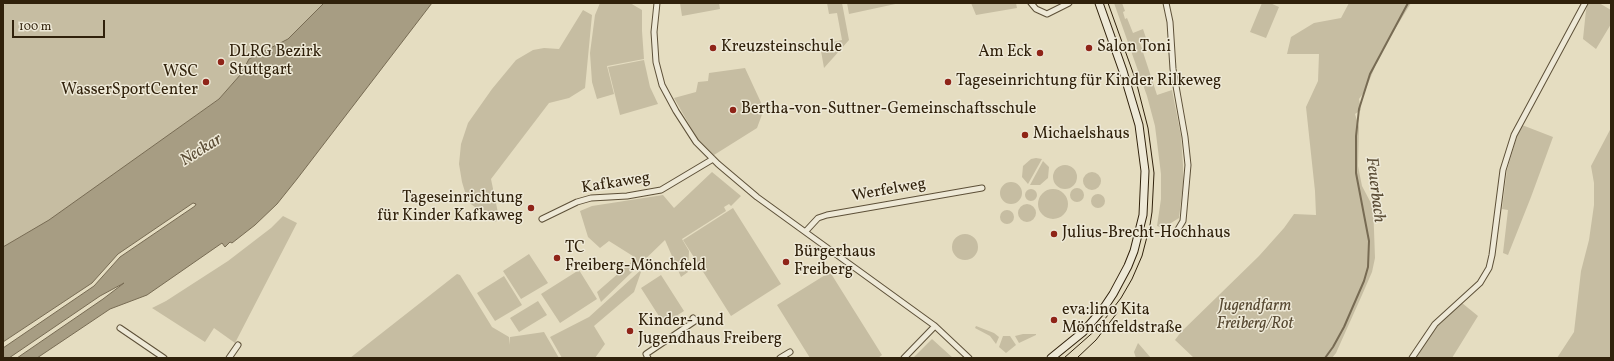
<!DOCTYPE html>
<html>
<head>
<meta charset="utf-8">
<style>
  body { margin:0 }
  #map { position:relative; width:1614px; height:361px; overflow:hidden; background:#e5ddc1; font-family:Vollkorn,serif }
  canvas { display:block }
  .frame { position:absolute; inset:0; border:4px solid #30210b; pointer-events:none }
  .scale { position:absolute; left:12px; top:20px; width:93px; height:18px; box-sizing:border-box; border:2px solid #30210b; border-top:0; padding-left:5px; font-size:12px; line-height:14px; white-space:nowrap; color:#30210b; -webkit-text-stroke:3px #eee9d7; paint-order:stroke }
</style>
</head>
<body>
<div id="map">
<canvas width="1614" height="361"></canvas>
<div class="frame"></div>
<div class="scale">100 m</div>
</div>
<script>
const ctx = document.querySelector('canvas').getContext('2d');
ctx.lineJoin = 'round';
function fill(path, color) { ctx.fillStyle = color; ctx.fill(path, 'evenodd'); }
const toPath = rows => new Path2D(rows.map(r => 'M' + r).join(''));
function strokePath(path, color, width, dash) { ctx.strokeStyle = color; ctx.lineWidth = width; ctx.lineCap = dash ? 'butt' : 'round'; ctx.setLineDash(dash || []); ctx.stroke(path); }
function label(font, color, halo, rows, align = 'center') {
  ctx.font = font + ' Vollkorn,serif'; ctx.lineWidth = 3; ctx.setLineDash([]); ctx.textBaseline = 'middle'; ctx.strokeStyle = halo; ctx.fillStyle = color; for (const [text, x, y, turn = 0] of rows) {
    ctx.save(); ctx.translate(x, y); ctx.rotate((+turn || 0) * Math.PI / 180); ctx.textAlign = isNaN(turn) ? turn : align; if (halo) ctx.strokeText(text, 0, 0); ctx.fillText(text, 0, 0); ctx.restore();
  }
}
fill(toPath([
  [5,3,324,3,288,39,249,59,241,74,219,99,49,221,3,247,3,8],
  [600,3,630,3,642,10,642,31,644,59,607,66,614,94,597,99,592,82,590,53,595,15],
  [680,3,719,3,720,9,682,16],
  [827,3,842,3,849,40,824,68,820,45,842,40,837,13,829,14],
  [847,3,900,3,849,14],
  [971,3,1016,3,1017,8,976,15],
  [1114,3,1122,3,1125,11,1123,12,1125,19,1127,18,1133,33,1143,29,1146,38,1139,40,1157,95,1172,90,1181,136,1183,165,1183,184,1179,218,1163,228,1157,226,1161,199,1161,174,1155,126,1147,96],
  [1262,3,1270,3,1279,7,1266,38,1250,32],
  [1349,3,1411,3,1381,52,1365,91,1359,99,1361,110,1355,114,1359,127,1358,166,1362,186,1373,207,1374,230,1375,258,1372,272,1362,295,1336,353,1332,358,1194,358,1175,340,1181,332,1259,256,1284,228,1294,214,1316,215,1315,191,1306,107,1318,81,1319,54,1287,54,1291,37,1314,23,1341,18],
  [1588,3,1599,3,1611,10,1611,24,1596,49,1583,39,1586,10],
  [583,10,592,15,585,88,569,98,549,103,491,179,498,213,496,222,468,202,462,182,459,164,461,144,468,123,492,89,516,60,533,50,544,48,559,49],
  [644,60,650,87,658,104,620,115,608,67],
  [745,68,764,109,757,128,714,155,698,140,674,98,696,92,698,82,708,81,709,73],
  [1522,125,1553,137,1531,197,1508,255,1503,253,1508,210,1502,209,1507,170,1517,136],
  [1611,128,1611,358,1557,358,1574,332,1581,271,1589,240,1594,205,1594,183,1591,166],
  [1036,158,1042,159,1028,184,1022,177,1023,166,1031,159],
  [1043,161,1049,167,1048,178,1040,185,1030,185],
  '1053 177a12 12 0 1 1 24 0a12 12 0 1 1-24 0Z',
  '1083 181a9 9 0 1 1 18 0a9 9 0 1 1-18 0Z',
  [712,172,741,196,731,206,729,204,724,207,726,211,682,239,689,251,688,272,681,277,665,240,601,302,597,292,636,258,609,241,600,248,588,237,580,211,592,206,663,195,674,208],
  '1000 193a11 11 0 1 1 22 0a11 11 0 1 1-22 0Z',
  '1070 195a7 7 0 1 1 14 0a7 7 0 1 1-14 0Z',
  '1025 195a6 6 0 1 1 12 0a6 6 0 1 1-12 0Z',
  '1038 204a15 15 0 1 1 30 0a15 15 0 1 1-30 0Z',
  '1091 201a7 7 0 1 1 14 0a7 7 0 1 1-14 0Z',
  '1018 213a9 9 0 1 1 18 0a9 9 0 1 1-18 0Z',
  [733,208,781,284,731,316,683,240],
  '1000 217a7 7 0 1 1 14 0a7 7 0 1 1-14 0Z',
  [283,216,297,223,235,343,214,328,205,342,152,308,166,301,228,261,271,228],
  '952 247a13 13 0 1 1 26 0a13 13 0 1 1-26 0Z',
  [529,254,548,283,521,299,503,271],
  [642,269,634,292,594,326,605,344,595,358,562,358,550,337,589,317],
  [579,270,597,299,560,323,541,294],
  [830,272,882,355,878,358,810,358,777,305],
  [457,274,460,275,492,327,509,337,510,345,510,337,544,332,559,358,350,358],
  [661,275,684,311,664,324,641,288],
  [504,276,522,305,495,321,477,293],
  [538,301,547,315,519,332,510,318],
  [1462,303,1478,316,1452,358,1415,358,1438,325],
  [976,326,994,333,999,337,996,344,990,336,975,328],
  [1023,334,1036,334,1036,335,1019,343,1015,336],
  [1003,336,1010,336,1016,345,1006,353,999,347],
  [932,339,953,358,913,358],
  [1138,343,1151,358,1136,358,1134,352]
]), '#c6bda2');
const water = toPath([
  [324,3,432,3,297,179,277,204,255,225,232,243,230,242,225,247,222,243,147,295,110,309,37,358,17,358,103,299,124,283,100,296,9,358,3,358,3,348,94,286,120,257,195,206,196,204,193,203,118,254,92,283,3,342,3,247,49,220,219,99,241,74,249,59,288,39,324,3]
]);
fill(water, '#a79d83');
strokePath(water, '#776b53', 1);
strokePath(toPath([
  [1325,358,1333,347,1344,327,1364,281,1368,267,1369,241,1356,173,1356,136,1359,109,1370,74,1408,3]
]), '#776b53', 2);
const minor = toPath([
  [657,3,654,32,656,62,662,85,676,111,696,142,718,164,757,197,935,326,969,358],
  [1031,3,1036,9,1047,14,1069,3],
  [1166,3,1170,22,1173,69,1185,137,1188,165,1183,221,1177,231],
  [542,219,577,202,591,198,627,196,661,190,713,159],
  [806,231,818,218,827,215,982,188],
  [120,328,164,358],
  [229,358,238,345],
  [648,358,646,354,695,321,693,318],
  [780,358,790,352],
  [904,358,935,326],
  [1412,358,1435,324,1480,283,1489,268,1492,255,1503,170,1514,135,1585,3]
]);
const secondary = toPath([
  [1051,358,1083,332,1103,309,1113,294,1128,266,1134,251,1143,215,1145,171,1139,125,1123,71,1099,3]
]);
strokePath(minor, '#5d5038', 7);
strokePath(secondary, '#30210b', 9);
strokePath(minor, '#eee9d7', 5);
strokePath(secondary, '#eee9d7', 7);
strokePath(toPath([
  [1064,358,1098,328,1121,298,1132,279,1142,256,1150,225,1152,212,1154,173,1148,128,1136,81,1108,3],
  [1077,358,1096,340,1117,313]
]), '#30210b', 1);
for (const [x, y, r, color] of [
  [713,48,4,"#8f2418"],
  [1089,48,4,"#8f2418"],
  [1040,53,4,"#8f2418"],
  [221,62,4,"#8f2418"],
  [206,82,4,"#8f2418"],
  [948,82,4,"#8f2418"],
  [733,110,4,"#8f2418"],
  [1025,135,4,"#8f2418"],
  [531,208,4,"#8f2418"],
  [1054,234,4,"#8f2418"],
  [557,258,4,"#8f2418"],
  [786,262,4,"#8f2418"],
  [1054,320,4,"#8f2418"],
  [630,331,4,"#8f2418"]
]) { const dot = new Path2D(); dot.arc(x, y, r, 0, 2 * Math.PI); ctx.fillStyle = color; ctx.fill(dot); strokePath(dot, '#eee9d7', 1.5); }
label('16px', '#30210b', '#eee9d7', [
  ["Kreuzsteinschule",721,48],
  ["Salon Toni",1097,48],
  ["DLRG Bezirk",229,53],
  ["Stuttgart",229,71],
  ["Am Eck",1032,53,"right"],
  ["WSC",198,73,"right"],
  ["WasserSportCenter",198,91,"right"],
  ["Tageseinrichtung für Kinder Rilkeweg",956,82],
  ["Bertha-von-Suttner-Gemeinschaftsschule",741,110],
  ["Michaelshaus",1033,135],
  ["Tageseinrichtung",523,199,"right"],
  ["für Kinder Kafkaweg",523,217,"right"],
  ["Julius-Brecht-Hochhaus",1062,234],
  ["TC",565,249],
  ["Freiberg-Mönchfeld",565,267],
  ["Bürgerhaus",794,253],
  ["Freiberg",794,271],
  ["eva:lino Kita",1062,311],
  ["Mönchfeldstraße",1062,329],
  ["Kinder- und",638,322],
  ["Jugendhaus Freiberg",638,340]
], 'left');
label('16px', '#30210b', '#eee9d7', [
  ["Kafkaweg",616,184,-9],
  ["Werfelweg",889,191,-10]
]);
label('italic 16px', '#564831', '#eee9d7', [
  ["Jugendfarm",1255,307],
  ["Freiberg/Rot",1255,325]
]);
label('italic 17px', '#5a4c35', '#eee9d7', [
  ["Neckar",202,151,-32],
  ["Feuerbach",1374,190,83]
]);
</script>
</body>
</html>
